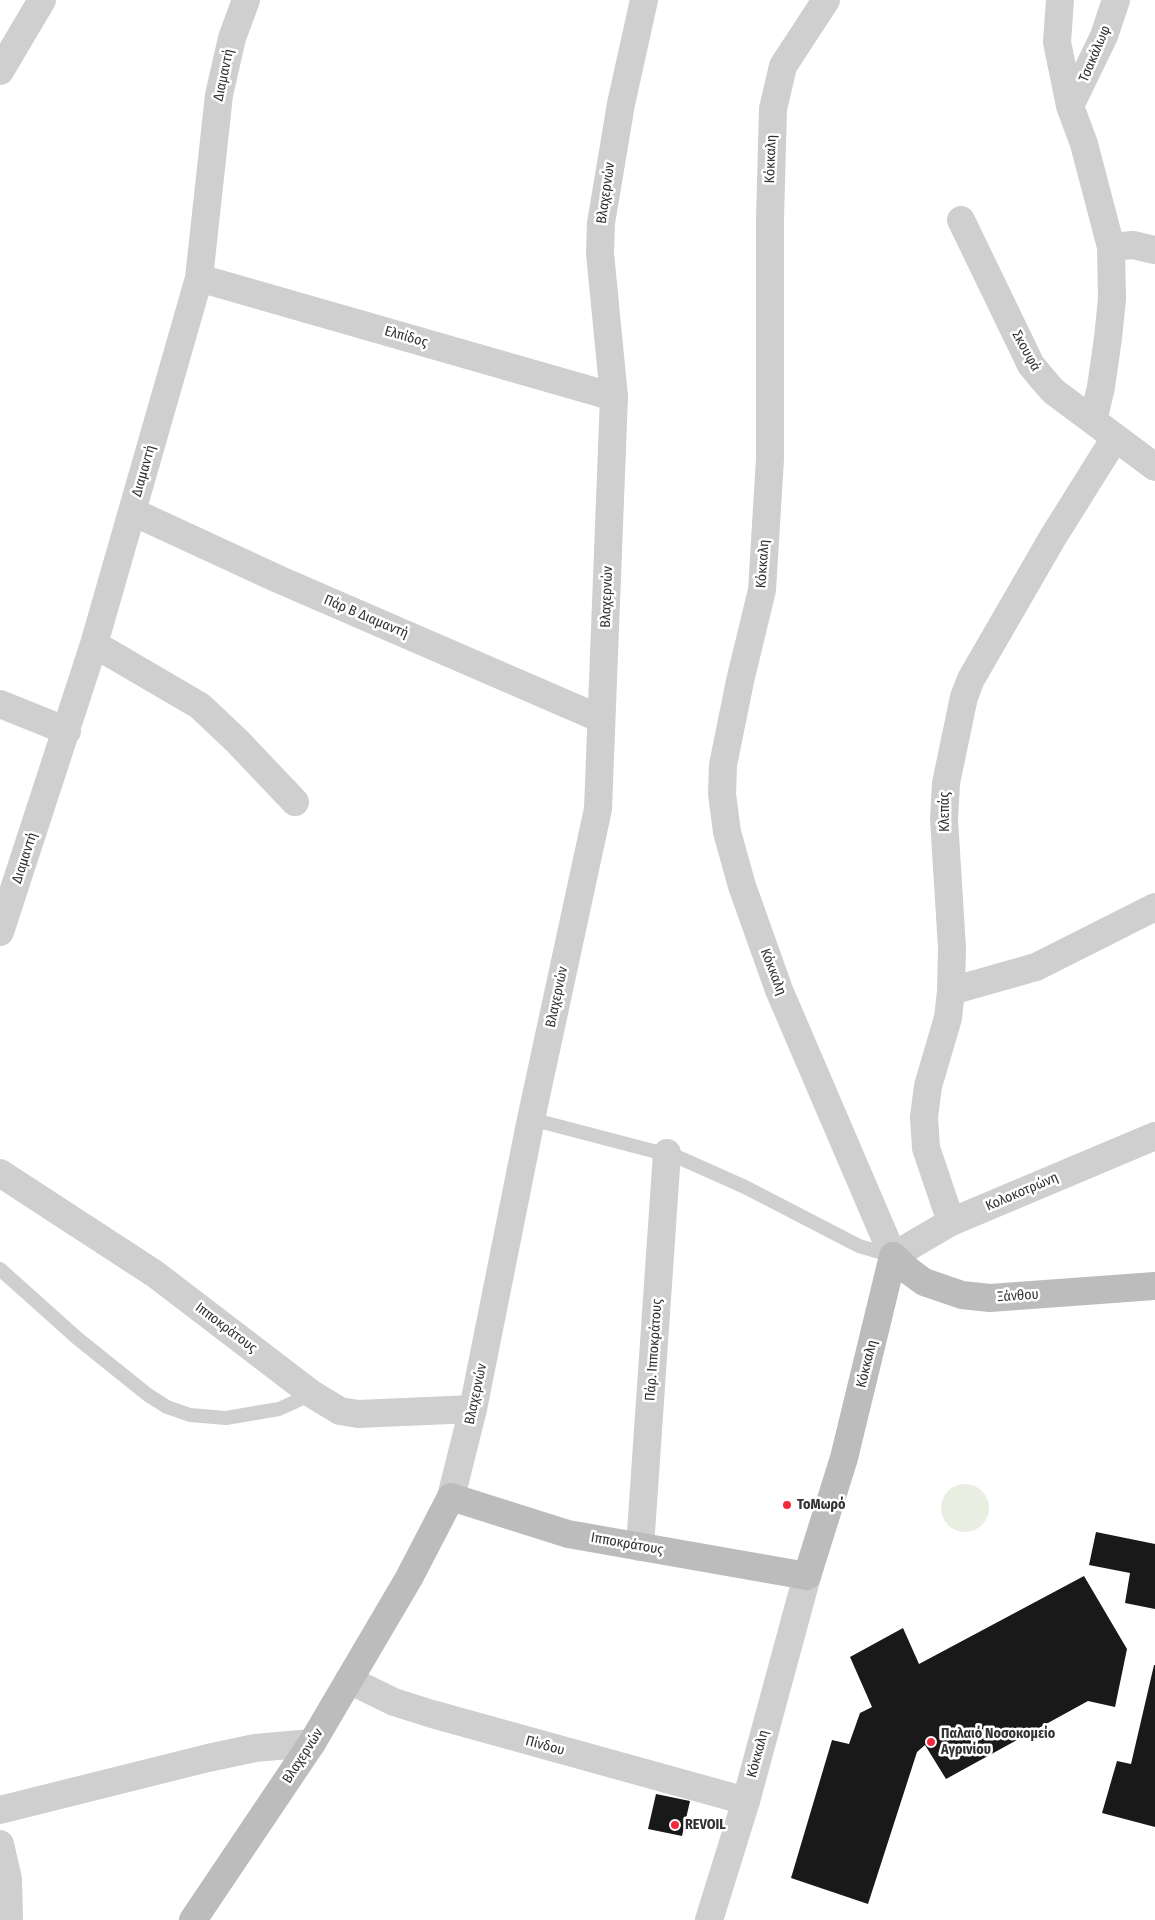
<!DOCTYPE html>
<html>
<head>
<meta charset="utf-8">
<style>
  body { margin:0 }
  canvas { display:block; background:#fff }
</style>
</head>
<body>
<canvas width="1155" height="1920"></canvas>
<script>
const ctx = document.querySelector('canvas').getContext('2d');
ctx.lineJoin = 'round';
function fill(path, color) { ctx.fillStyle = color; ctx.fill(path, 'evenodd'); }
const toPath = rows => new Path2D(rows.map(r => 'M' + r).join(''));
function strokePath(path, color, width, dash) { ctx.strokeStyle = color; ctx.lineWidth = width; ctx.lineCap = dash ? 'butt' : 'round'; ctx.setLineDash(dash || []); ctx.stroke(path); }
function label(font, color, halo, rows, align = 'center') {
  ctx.font = font + ' "Fira Sans Condensed",sans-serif'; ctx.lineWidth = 5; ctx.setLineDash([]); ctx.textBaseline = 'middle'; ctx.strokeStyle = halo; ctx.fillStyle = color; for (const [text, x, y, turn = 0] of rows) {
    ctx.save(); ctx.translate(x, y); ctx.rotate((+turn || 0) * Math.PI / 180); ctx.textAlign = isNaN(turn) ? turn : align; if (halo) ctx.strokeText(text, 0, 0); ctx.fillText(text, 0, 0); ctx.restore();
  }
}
fill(toPath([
  '941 1508a24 24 0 1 1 48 0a24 24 0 1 1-48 0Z'
]), '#e8efe0');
fill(toPath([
  [1096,1532,1155,1544,1155,1609,1125,1603,1130,1573,1089,1565],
  [1084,1576,1127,1649,1115,1707,1088,1701,946,1779,925,1745,917,1752,868,1904,791,1878,832,1740,849,1744,860,1713,872,1707,850,1657,903,1628,919,1664],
  [1154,1665,1155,1665,1155,1827,1102,1813,1117,1761,1131,1764],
  [656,1794,690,1801,682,1836,648,1829]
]), '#191919');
strokePath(toPath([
  [531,1119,680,1158,745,1187,859,1246,893,1256],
  [0,1269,77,1338,148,1395,167,1407,190,1415,226,1418,279,1409,312,1394]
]), '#cfcfcf', 14);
strokePath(toPath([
  [1060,0,1057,42,1070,106,1084,144,1111,247,1112,299,1108,338,1101,387,1093,421],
  [0,71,42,0],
  [1070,106,1104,36,1116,0],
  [961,220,1031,365,1041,377,1053,391,1155,467],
  [1111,247,1133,245,1155,250],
  [199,278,614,397],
  [133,512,278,579,601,719],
  [94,644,200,706,237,741,295,802],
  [0,704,67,731],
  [0,932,94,644,199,278,219,95,232,38,246,0],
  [951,991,1036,967,1155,907],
  [0,1173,155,1274,312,1394,340,1411,358,1414,473,1409],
  [951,1222,926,1148,924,1117,928,1086,948,1018,951,991,952,948,944,819,946,783,964,697,971,679,1053,537,1115,438],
  [640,1547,667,1153],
  [349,1680,394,1702,432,1714,746,1801],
  [0,1810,208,1758,255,1748,312,1743],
  [0,1844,8,1879,9,1920]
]), '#cfcfcf', 28);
strokePath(toPath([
  [826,0,783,66,773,109,770,219,770,459,762,590,740,681,723,765,722,794,727,832,742,886,779,990,893,1256,951,1222,1155,1136],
  [451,1497,473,1409,531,1119,598,809,614,397,600,253,601,223,621,104,644,0],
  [709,1920,746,1801,807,1576]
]), '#cfcfcf', 28);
strokePath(toPath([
  [893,1256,909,1271,924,1282,962,1295,990,1298,1155,1286],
  [193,1920,312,1743,409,1578,451,1497,568,1534,807,1576,844,1458,893,1256]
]), '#bcbcbc', 28);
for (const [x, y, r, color] of [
  [787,1505,5,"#f22b3c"],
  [931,1742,5,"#f22b3c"],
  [675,1825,5,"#f22b3c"]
]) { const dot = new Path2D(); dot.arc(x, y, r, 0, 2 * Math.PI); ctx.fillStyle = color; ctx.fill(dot); strokePath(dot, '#fff', 2); }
label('14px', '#323232', '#fff', [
  ["Τσακάλωφ",1095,54,-67],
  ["Διαμαντή",224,75,-78],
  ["Κόκκαλη",771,159,-88],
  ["Βλαχερνών",606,193,-82],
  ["Ελπίδος",406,337,16],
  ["Σκουφά",1026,351,61],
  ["Διαμαντή",144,471,-74],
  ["Κόκκαλη",763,564,-86],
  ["Βλαχερνών",607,597,-88],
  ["Πάρ Β Διαμαντή",366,617,23],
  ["Κλεπάς",945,812,-90],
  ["Διαμαντή",25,858,-72],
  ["Κόκκαλη",773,972,69],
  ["Βλαχερνών",557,997,-78],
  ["Κολοκοτρώνη",1022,1192,-23],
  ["Ξάνθου",1018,1296,-4],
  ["Ιπποκράτους",226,1328,37],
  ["Πάρ. Ιπποκράτους",654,1350,-86],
  ["Κόκκαλη",867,1364,-76],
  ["Βλαχερνών",476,1394,-78],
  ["Ιπποκράτους",627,1544,10],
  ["Πίνδου",545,1746,15],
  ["Κόκκαλη",758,1754,-75],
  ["Βλαχερνών",303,1756,-57]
]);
label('bold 14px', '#323232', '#fff', [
  ["ΤοΜωρό",797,1505],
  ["Παλαιό Νοσοκομείο",941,1734],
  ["Αγρινίου",941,1750],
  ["REVOIL",685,1825]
], 'left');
</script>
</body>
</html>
